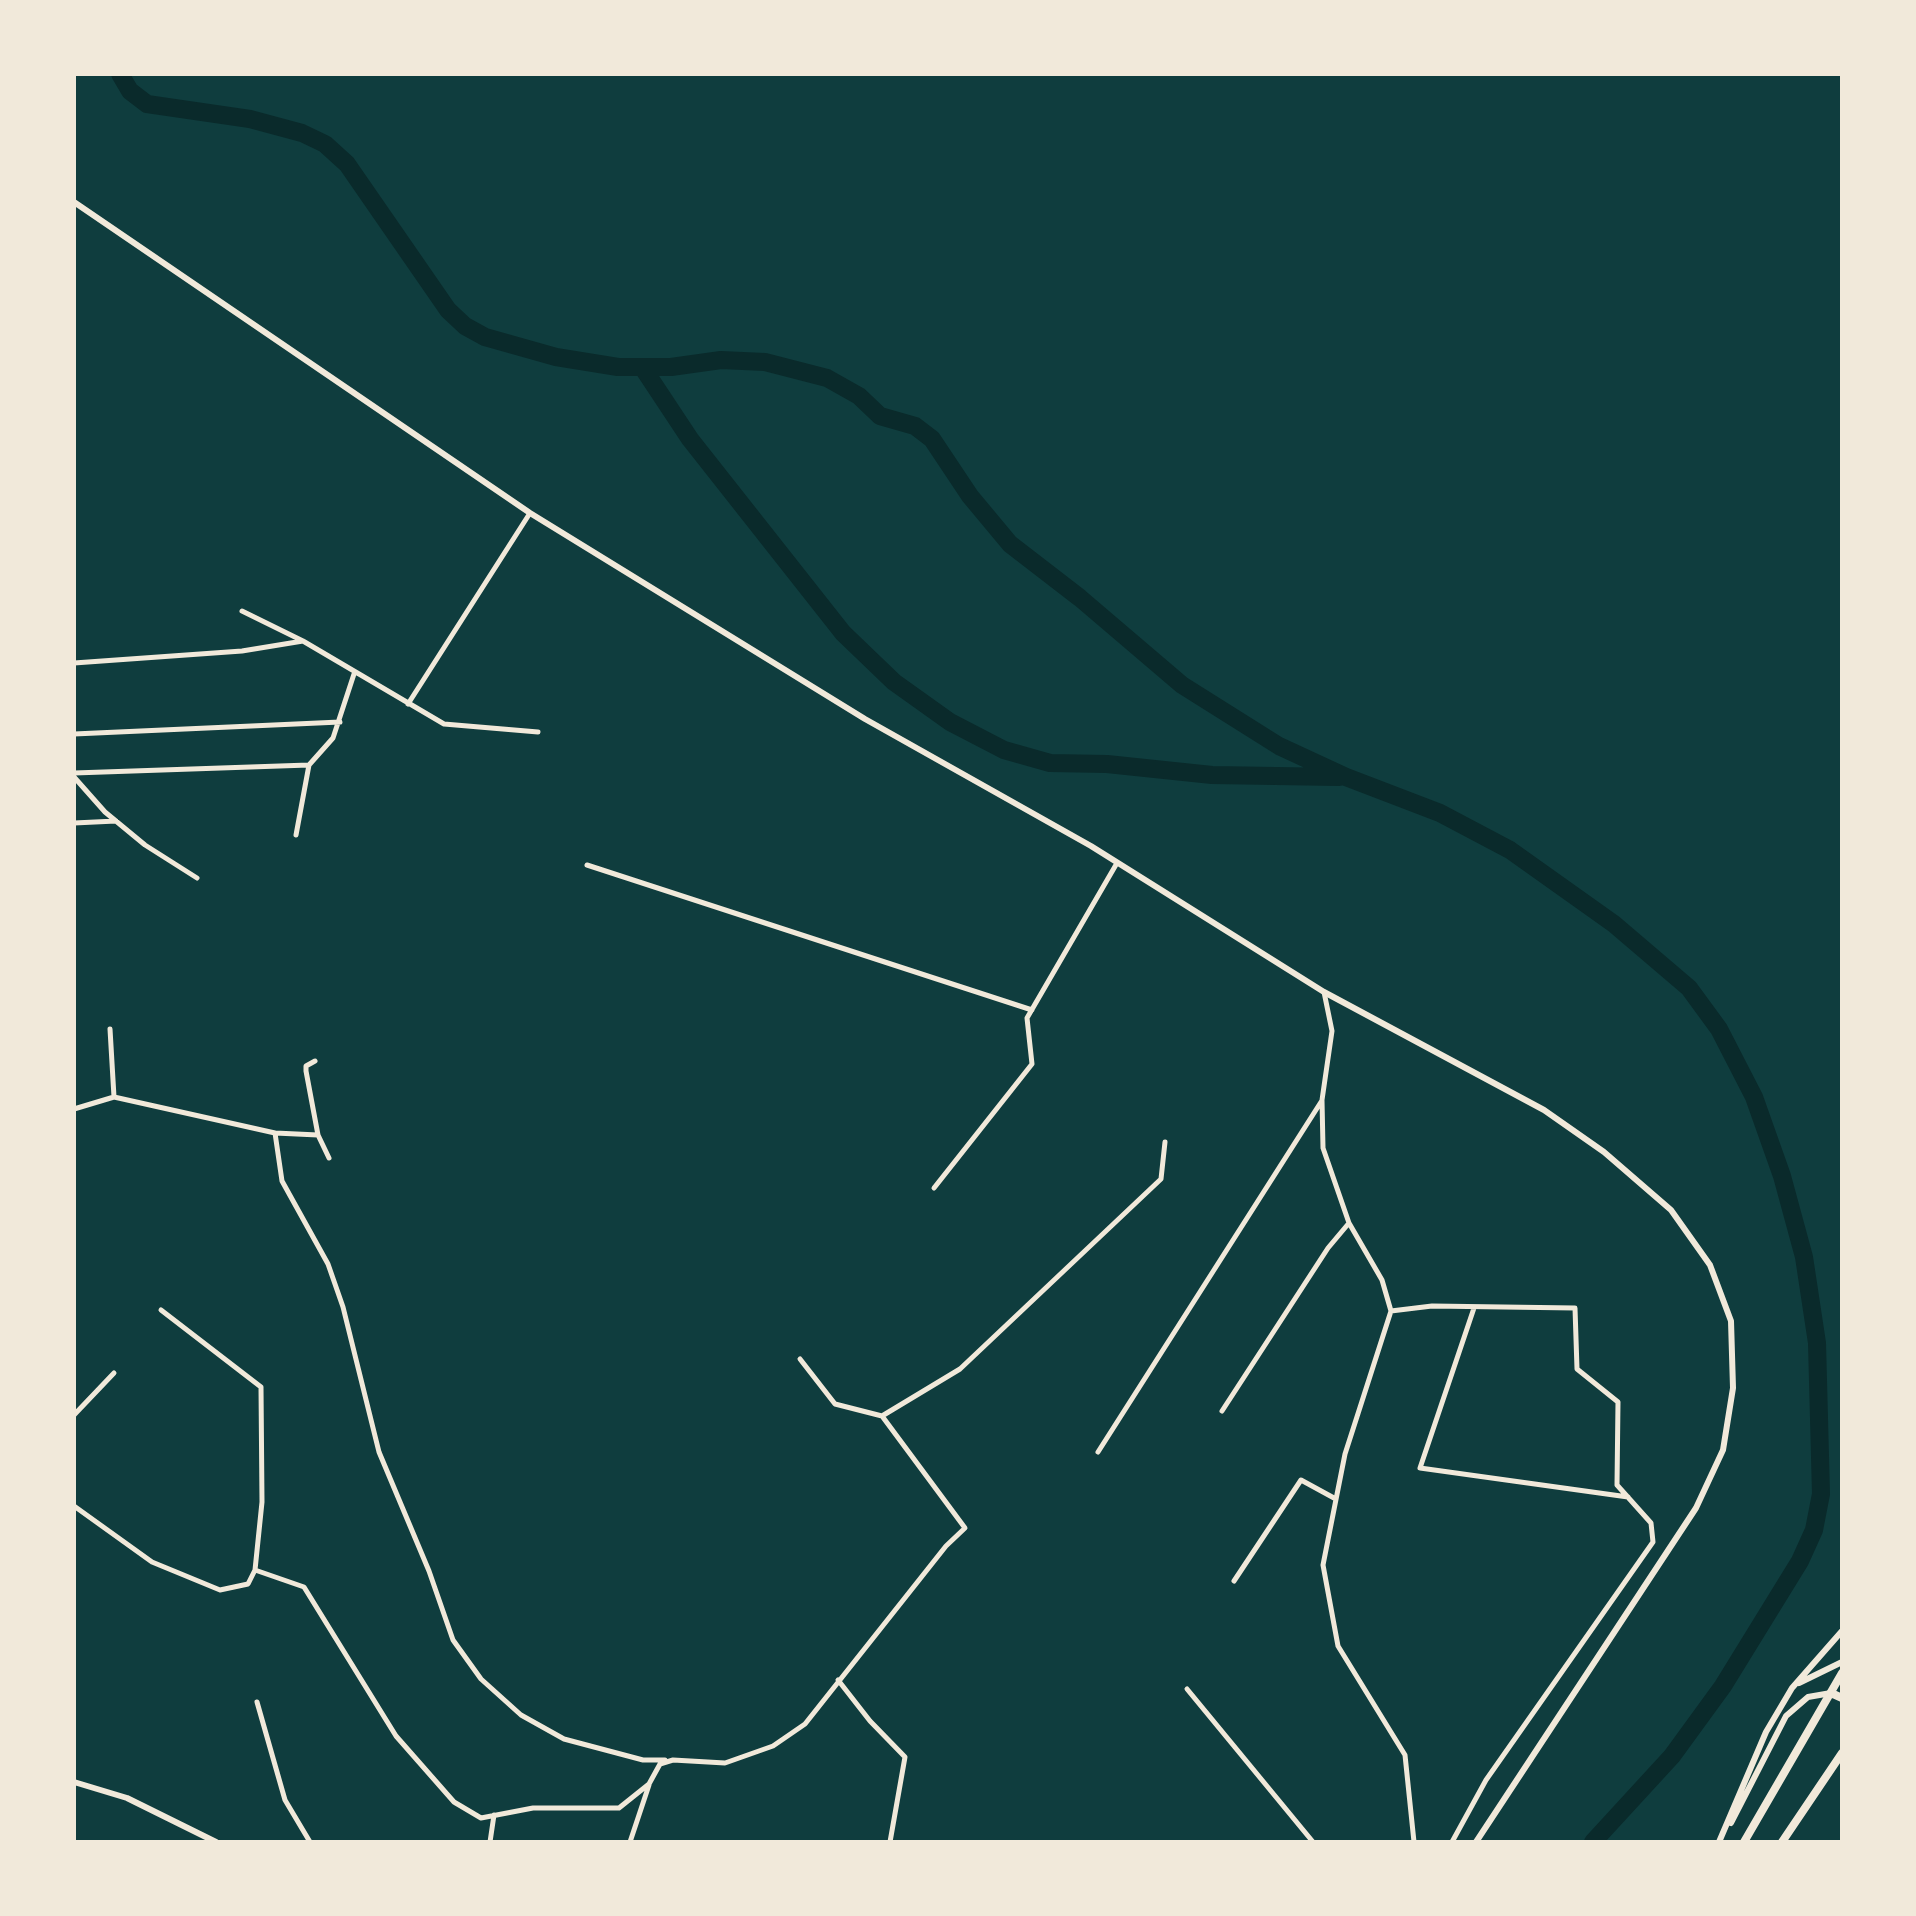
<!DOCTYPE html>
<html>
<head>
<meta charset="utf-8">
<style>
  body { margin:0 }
  #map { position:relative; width:1916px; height:1916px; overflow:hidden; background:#0f3d3e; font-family:Cabin,sans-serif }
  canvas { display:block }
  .frame { position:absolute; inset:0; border:76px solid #f1e9da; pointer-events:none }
</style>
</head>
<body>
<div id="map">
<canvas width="1916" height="1916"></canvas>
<div class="frame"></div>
</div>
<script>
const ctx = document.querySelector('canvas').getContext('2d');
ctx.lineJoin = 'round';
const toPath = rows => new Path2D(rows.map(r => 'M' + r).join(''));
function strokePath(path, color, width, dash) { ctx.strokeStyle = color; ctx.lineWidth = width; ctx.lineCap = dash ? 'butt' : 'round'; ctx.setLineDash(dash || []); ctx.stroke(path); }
strokePath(toPath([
  [120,74,130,91,147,104,250,119,302,133,325,144,347,164,448,310,465,326,485,337,556,357,618,367,671,367,721,360,765,362,827,378,859,396,880,416,915,426,932,439,970,496,1010,544,1080,598,1182,685,1279,746,1346,777,1440,813,1510,850,1614,924,1689,988,1719,1029,1754,1097,1782,1176,1804,1257,1817,1343,1821,1494,1814,1530,1800,1561,1723,1686,1672,1756,1593,1842],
  [643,368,690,439,843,633,894,682,950,722,1004,750,1050,763,1107,764,1212,775,1339,777]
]), '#0a2a2b', 18);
strokePath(toPath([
  [242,611,303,641,444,724,538,732],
  [74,663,242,651,303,641],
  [408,704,530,513],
  [74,734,340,722],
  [74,773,309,765],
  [74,777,105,812,145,845,197,878],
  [74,823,116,821],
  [296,835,309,765,333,738,354,674],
  [587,865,1032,1010],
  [1324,992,1332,1031,1322,1100,1323,1148,1349,1223,1382,1280,1391,1311,1345,1454,1323,1565,1338,1646,1405,1755,1414,1842],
  [110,1029,114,1097],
  [315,1061,306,1066,306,1071,318,1135,329,1158],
  [74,1109,114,1097,275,1133,282,1181,328,1264,343,1307,379,1452,429,1571,453,1640,481,1679,521,1715,564,1739,643,1760,665,1760],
  [275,1133,318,1135],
  [934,1188,1032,1064,1027,1018,1117,863],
  [1474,1308,1420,1468,1628,1497],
  [161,1310,261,1387,262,1502,255,1570],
  [1391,1311,1432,1306,1575,1308,1577,1369,1618,1402,1617,1485,1651,1523,1653,1542,1486,1780,1452,1842],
  [1222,1411,1328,1248,1349,1223],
  [74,1415,114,1373],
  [882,1416,960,1369,1161,1179,1165,1142],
  [1098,1452,1321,1102],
  [74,1506,152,1562,220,1590,248,1584,255,1570,304,1587,396,1736,454,1802,481,1818,533,1808,619,1808,649,1784,660,1764,673,1760,725,1763,773,1746,805,1724,946,1546,965,1528,882,1416,835,1404,800,1359],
  [1234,1581,1301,1480,1334,1498],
  [838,1680,870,1721,905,1757,890,1842],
  [1187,1689,1313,1842],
  [257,1702,285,1800,310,1842],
  [490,1842,494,1815],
  [630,1842,649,1785]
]), '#f1e9da', 5);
strokePath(toPath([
  [74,202,530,513,865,719,1091,846,1324,992,1544,1110,1604,1152,1671,1210,1710,1265,1731,1321,1733,1388,1723,1450,1696,1508,1476,1842],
  [1799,1683,1842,1662],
  [74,1782,127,1798,216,1842],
  [1731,1823,1786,1716,1808,1697,1831,1693],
  [1719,1842,1766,1732,1792,1688,1842,1631]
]), '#f1e9da', 6);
strokePath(toPath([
  [1831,1693,1842,1698],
  [1744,1842,1842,1673],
  [1782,1842,1842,1753]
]), '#f1e9da', 8);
</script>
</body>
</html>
